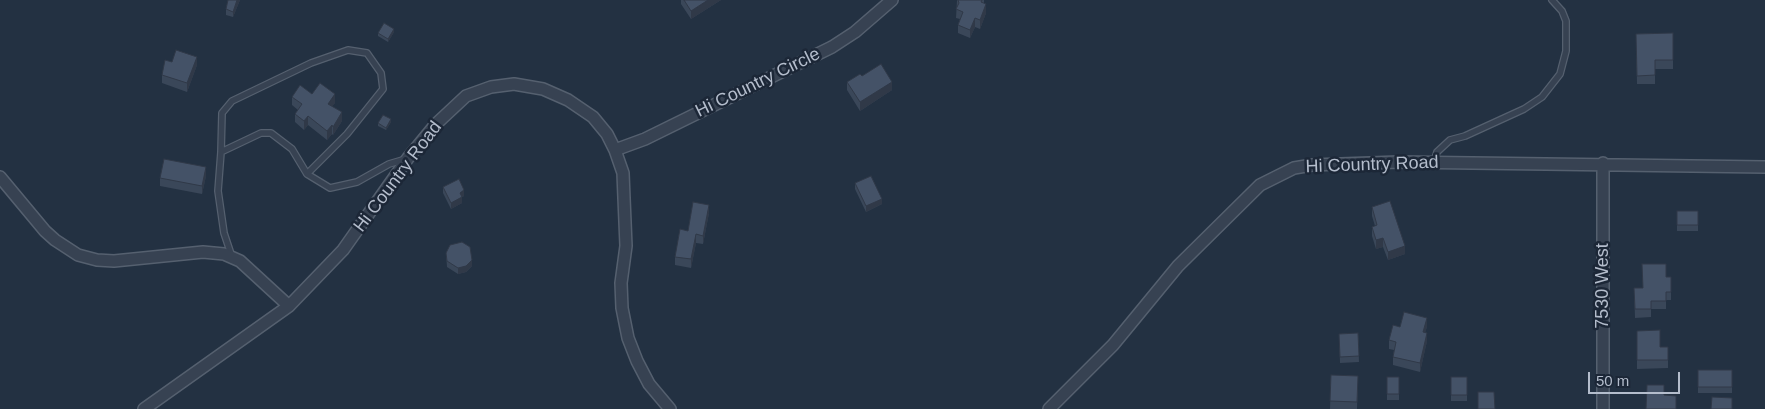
<!DOCTYPE html>
<html>
<head>
<meta charset="utf-8">
<style>
  body { margin:0 }
  #map { position:relative; width:1765px; height:409px; overflow:hidden; background:#233142; font-family:Arial,sans-serif }
  canvas { display:block }
  .scale { position:absolute; left:1588px; top:372px; width:92px; height:22px; box-sizing:border-box; border:2px solid #b4bdcc; border-top:0; padding-left:6px; font-size:15px; line-height:18px; white-space:nowrap; color:#b4bdcc; -webkit-text-stroke:4px #1c2737; paint-order:stroke }
</style>
</head>
<body>
<div id="map">
<canvas width="1765" height="409"></canvas>
<div class="scale">50 m</div>
</div>
<script>
const ctx = document.querySelector('canvas').getContext('2d');
ctx.lineJoin = 'round';
const toPath = rows => new Path2D(rows.map(r => 'M' + r).join(''));
function strokePath(path, color, width, dash) { ctx.strokeStyle = color; ctx.lineWidth = width; ctx.lineCap = dash ? 'butt' : 'round'; ctx.setLineDash(dash || []); ctx.stroke(path); }
function fill(path, color) { ctx.fillStyle = color; ctx.fill(path, 'evenodd'); }
function label(font, color, halo, rows, align = 'center') {
  ctx.font = font + ' Arial,sans-serif'; ctx.lineWidth = 5; ctx.setLineDash([]); ctx.textBaseline = 'middle'; ctx.strokeStyle = halo; ctx.fillStyle = color; for (const [text, x, y, turn = 0] of rows) {
    ctx.save(); ctx.translate(x, y); ctx.rotate((+turn || 0) * Math.PI / 180); ctx.textAlign = isNaN(turn) ? turn : align; if (halo) ctx.strokeText(text, 0, 0); ctx.fillText(text, 0, 0); ctx.restore();
  }
}
const lane = toPath([
  [221,152,222,113,232,101,311,63,348,50,367,53,381,73,383,89,347,134,307,174],
  [1434,162,1437,152,1450,140,1465,136,1524,109,1542,97,1560,74,1566,51,1566,21,1562,11,1552,0],
  [232,257,224,233,218,191,221,152,261,133,271,133,292,149,307,174,330,188,357,182,389,164,406,159]
]);
const street = toPath([
  [615,150,645,139,832,47,855,32,892,0],
  [0,177,45,231,55,240,78,255,97,260,114,261,203,252,224,254,240,261,289,306],
  [144,409,289,306,343,250,408,158,436,124,466,96,491,87,514,84,543,89,568,100,593,117,607,134,615,150,623,173,624,198,626,246,621,283,622,308,628,338,637,361,649,384,670,409],
  [1049,409,1113,345,1178,266,1260,185,1294,168,1312,165,1399,162,1765,167],
  [1603,409,1603,163]
]);
strokePath(lane, '#55606f', 8);
strokePath(street, '#55606f', 14);
strokePath(lane, '#374252', 5.5);
strokePath(street, '#374252', 11);
fill(toPath([
  [228,0,240,0,233,17,226,15,226,9],
  [681,0,721,0,691,19,681,4],
  [957,0,984,0,984,3,986,13,980,29,975,27,970,38,958,33,958,25,960,19,956,18],
  [394,32,388,42,378,36,378,33],
  [1673,33,1673,69,1655,69,1655,84,1637,84,1636,34],
  [172,62,197,65,187,92,162,83,162,75],
  [862,76,892,90,860,111,847,90,847,82],
  [312,94,335,103,332,106,342,121,333,135,332,134,327,140,308,125,304,130,295,122,295,114,298,110,292,105,292,97],
  [391,122,386,130,378,126,378,123],
  [206,176,202,194,160,186,160,178],
  [855,183,882,204,866,212,855,189],
  [443,187,464,196,462,197,462,203,451,209,443,193],
  [1372,207,1405,254,1388,260,1383,247,1376,249,1372,236,1372,227,1375,226,1372,216],
  [1677,211,1698,211,1698,231,1677,231],
  [709,213,703,244,696,243,691,268,675,265,675,257,688,231],
  [446,253,472,266,466,272,458,274,447,267],
  [1666,277,1671,277,1671,300,1666,300,1666,309,1651,309,1651,317,1635,318,1634,288,1643,288],
  [1400,327,1427,327,1425,332,1427,341,1420,372,1393,365,1393,357,1394,350,1389,349,1389,340],
  [1637,331,1660,347,1668,347,1668,368,1637,369],
  [1358,333,1359,362,1340,363,1339,334],
  [1698,370,1732,370,1732,393,1698,393],
  [1331,375,1358,376,1357,409,1330,409],
  [1387,377,1399,377,1399,400,1387,400],
  [1451,377,1467,377,1467,401,1451,401]
]), '#3a4759');
fill(toPath([
  [237,0,240,0,233,17,233,12],
  [708,0,721,0,691,19,691,11],
  [986,4,986,13,980,29,980,20],
  [975,18,975,27,970,38,970,30],
  [394,29,394,32,388,42,388,39],
  [197,57,197,65,187,92,187,83],
  [892,82,892,90,860,111,860,102],
  [335,94,335,103,328,112,328,104],
  [342,112,342,121,333,135,333,127],
  [308,116,308,125,304,130,304,121],
  [391,119,391,122,386,130,386,128],
  [332,125,332,134,327,140,327,131],
  [206,167,206,176,202,194,202,186],
  [464,190,464,196,462,197,462,203,451,209,451,203,460,193],
  [882,199,882,204,866,212,866,206],
  [709,205,709,213,703,244,703,236],
  [696,234,696,243,691,268,691,259],
  [1383,238,1383,247,1376,249,1376,240],
  [1405,246,1405,254,1388,260,1388,252],
  [472,260,472,266,466,272,458,274,458,268],
  [1427,318,1427,327,1423,340,1423,332],
  [1427,333,1427,341,1420,372,1420,363]
]), '#303948');
const building = toPath([
  [228,0,237,0,233,12,226,9,228,0],
  [684,0,708,0,691,11,684,0],
  [958,0,982,0,981,2,986,4,980,20,975,18,970,30,958,25,963,12,956,9,959,3,958,0],
  [384,23,394,29,388,39,378,33,384,23],
  [1673,33,1673,60,1655,60,1655,75,1637,76,1636,34,1673,33],
  [176,50,197,57,187,83,162,75,165,60,172,62,176,50],
  [881,64,892,82,860,102,847,82,860,74,862,76,881,64],
  [320,83,335,94,328,104,342,112,333,127,332,125,327,131,308,116,304,121,295,114,302,104,292,97,300,85,312,94,320,83],
  [383,115,391,119,386,128,378,123,383,115],
  [164,159,206,167,202,186,160,178,164,159],
  [871,176,882,199,866,206,855,183,871,176],
  [459,179,464,190,460,193,462,197,451,203,443,187,459,179],
  [1390,201,1405,246,1388,252,1383,238,1376,240,1372,227,1377,225,1372,207,1390,201],
  [693,202,709,205,703,236,696,234,691,259,675,257,680,229,688,231,693,202],
  [1677,211,1698,211,1698,225,1677,225,1677,211],
  [462,242,470,247,472,260,466,266,458,268,447,261,446,253,450,245,462,242],
  [1642,264,1666,264,1666,277,1671,277,1671,292,1666,292,1666,301,1651,301,1651,309,1635,309,1634,288,1643,288,1642,264],
  [1404,312,1427,318,1423,332,1427,333,1420,363,1393,357,1396,342,1389,340,1393,325,1400,327,1404,312],
  [1660,330,1660,347,1668,347,1668,360,1637,360,1637,331,1660,330],
  [1358,333,1359,356,1340,357,1339,334,1358,333],
  [1698,370,1732,370,1732,387,1698,387,1698,370],
  [1331,375,1358,376,1357,402,1330,401,1331,375],
  [1387,377,1399,377,1399,394,1387,394,1387,377],
  [1451,377,1467,377,1467,395,1451,395,1451,377],
  [1647,385,1664,385,1664,395,1676,396,1676,409,1646,409,1647,385],
  [1478,392,1494,392,1495,409,1478,409,1478,392],
  [1712,397,1732,398,1732,409,1711,409,1712,397]
]);
fill(building, '#445267');
strokePath(building, '#303948', 1);
label('18px', '#b4bdcc', '#1c2737', [
  ["Hi Country Circle",758,83,-26],
  ["Hi Country Road",1372,165,-2],
  ["Hi Country Road",398,177,-53],
  ["7530 West",1603,286,-90]
]);
</script>
</body>
</html>
